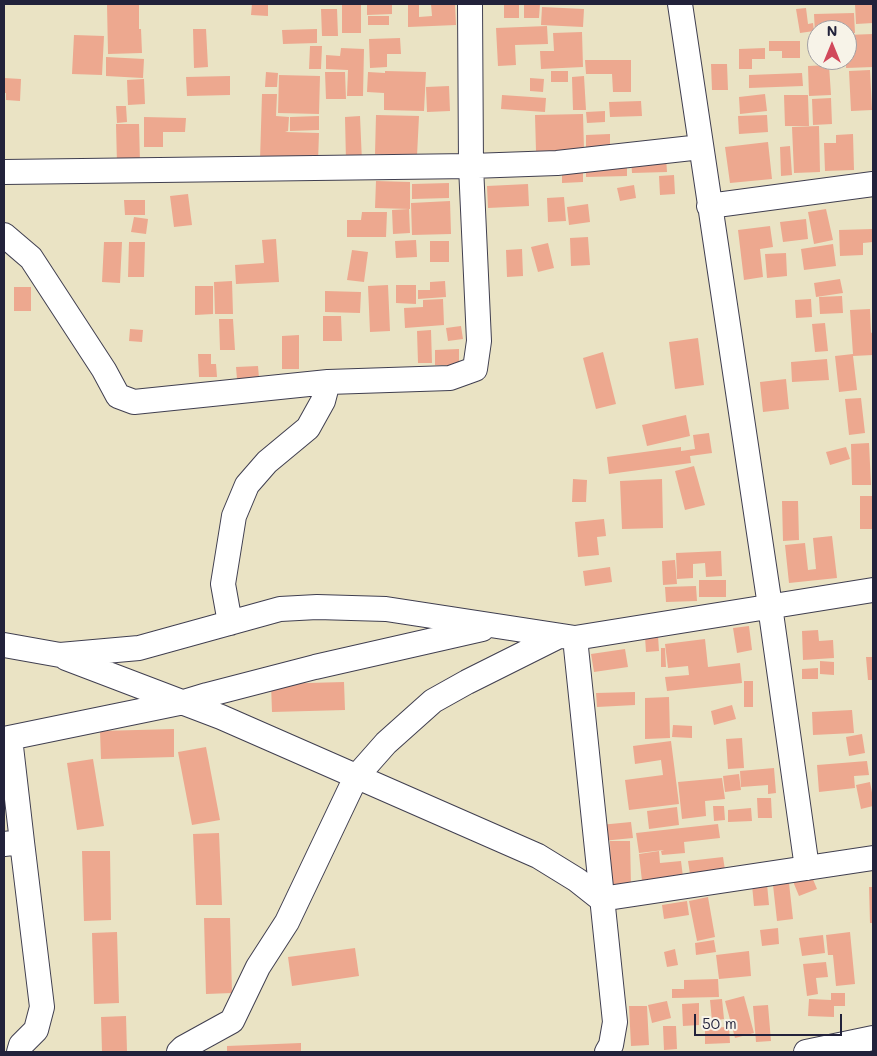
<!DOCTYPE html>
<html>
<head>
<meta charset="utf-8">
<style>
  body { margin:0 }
  #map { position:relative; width:877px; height:1056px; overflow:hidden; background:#eae3c4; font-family:Mali,sans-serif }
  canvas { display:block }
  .frame { position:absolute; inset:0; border:5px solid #22223b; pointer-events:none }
  .north { position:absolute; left:807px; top:20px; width:50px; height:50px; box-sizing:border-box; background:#f7f3e8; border:1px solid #a29fa3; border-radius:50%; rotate:0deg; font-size:14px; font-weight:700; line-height:20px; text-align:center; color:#22223b }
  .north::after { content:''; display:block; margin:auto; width:18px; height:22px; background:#d1495b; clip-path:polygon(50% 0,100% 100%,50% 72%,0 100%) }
  .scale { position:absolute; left:694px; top:1014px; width:148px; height:22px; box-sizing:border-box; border:2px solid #22223b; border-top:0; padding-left:6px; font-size:15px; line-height:18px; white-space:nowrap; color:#22223b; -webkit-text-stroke:4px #f7f3e8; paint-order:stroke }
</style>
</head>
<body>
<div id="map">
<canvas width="877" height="1056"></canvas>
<div class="frame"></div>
<div class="north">N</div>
<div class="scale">50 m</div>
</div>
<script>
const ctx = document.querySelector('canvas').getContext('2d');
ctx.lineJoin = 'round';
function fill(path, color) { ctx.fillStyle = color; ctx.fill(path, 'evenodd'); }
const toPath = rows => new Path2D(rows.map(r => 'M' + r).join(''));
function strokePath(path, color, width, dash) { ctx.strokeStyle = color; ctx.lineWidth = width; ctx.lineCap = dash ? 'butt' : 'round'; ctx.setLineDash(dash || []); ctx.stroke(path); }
fill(toPath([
  [107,4,139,4,139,29,141,29,142,53,108,54],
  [252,4,268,4,268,16,251,15],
  [342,4,361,4,361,33,342,33],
  [367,4,392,4,392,14,367,15],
  [408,4,419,4,419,17,432,16,431,4,455,4,456,25,408,27],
  [504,4,519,4,519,18,504,18],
  [524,4,540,4,539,18,524,18],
  [855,4,873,4,873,23,856,24],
  [542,7,584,9,583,27,541,25],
  [806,8,808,24,813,23,814,31,800,33,796,9],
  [321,9,337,9,338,36,322,36],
  [854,13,855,33,847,33,847,30,817,30,817,34,815,34,814,14],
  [368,16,389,16,389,25,368,25],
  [547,26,548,44,515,45,516,65,498,66,496,28],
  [193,29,206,29,208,67,194,68],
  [317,29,317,43,283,44,282,30],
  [582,32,583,67,541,69,540,51,554,51,553,33],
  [873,34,873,67,846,68,847,35],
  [74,35,104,36,102,75,72,74],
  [400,38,401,54,387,54,387,67,370,68,369,39],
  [769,41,800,41,800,58,782,58,782,51,769,51],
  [310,46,322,46,321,69,309,69],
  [341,48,364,49,363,96,347,96,348,70,326,69,326,55,340,56],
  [765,48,765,59,752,59,752,69,739,69,739,49],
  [106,57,144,59,143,78,106,76],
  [585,60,631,60,631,92,613,92,612,74,586,74],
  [711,64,727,64,728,90,712,90],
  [829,65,831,95,809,96,808,66],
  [870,70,872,110,851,111,849,71],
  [385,71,426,72,424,111,384,110,384,93,367,92,368,72,385,73],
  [551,71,568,71,568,82,551,82],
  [266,72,278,73,277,87,265,87],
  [325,72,345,72,346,99,326,99],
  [802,73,803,86,749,88,749,75],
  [279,75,320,76,319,114,278,113],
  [230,76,230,95,187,96,186,77],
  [584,76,586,110,573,110,572,77],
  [4,78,21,79,20,101,6,100,6,93,4,93],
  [530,78,544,79,543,92,530,91],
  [144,79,145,104,128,105,127,80],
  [449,86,450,111,427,112,426,87],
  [262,94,277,94,276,116,289,117,288,131,285,132,319,133,318,162,260,160],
  [765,94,767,111,740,114,739,97],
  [502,95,546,98,545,112,501,109],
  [784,95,808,95,809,126,785,126],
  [831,98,832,124,813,125,812,99],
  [641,101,642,116,610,117,609,102],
  [116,106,126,106,127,122,117,123],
  [605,111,605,122,587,123,586,112],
  [583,114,584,150,536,151,535,115],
  [376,115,419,116,417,156,375,154],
  [767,115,768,132,739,134,738,116],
  [319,116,319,130,290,131,290,117],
  [360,116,362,162,346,162,345,117],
  [144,117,186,118,185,132,163,132,163,147,144,147],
  [116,124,139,124,140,163,117,164],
  [819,126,820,172,794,173,792,127],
  [610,134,610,152,586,153,586,135],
  [853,134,854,170,825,171,824,143,836,143,836,135],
  [768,142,772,179,730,183,725,147],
  [790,146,792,175,781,176,780,147],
  [666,157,667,172,632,173,631,158],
  [586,162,627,162,627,176,586,177],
  [583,171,583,182,562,183,562,172],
  [674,175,675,194,660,195,659,176],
  [376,181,410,182,410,209,375,208],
  [449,183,449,198,412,199,412,184],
  [528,184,529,206,488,208,487,186],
  [634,185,636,198,620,201,617,188],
  [188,194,192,225,174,227,170,196],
  [564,197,566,221,548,222,547,198],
  [124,200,145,200,145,215,125,215],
  [450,201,451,234,412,235,411,203],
  [588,204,590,222,569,225,567,207],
  [409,209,410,233,393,234,392,210],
  [826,209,833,240,814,244,808,212],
  [362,212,387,212,386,237,347,237,347,220,361,220],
  [134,217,148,219,146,234,131,232],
  [806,219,808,239,783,242,780,222],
  [770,226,773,247,760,249,763,277,744,280,738,230],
  [873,229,873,242,863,243,863,255,840,256,839,230],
  [588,237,590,265,571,266,570,238],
  [276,239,279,282,236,284,235,265,264,263,262,240],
  [416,240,417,257,396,258,395,241],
  [430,241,449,241,449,262,430,262],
  [104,242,122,242,120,283,102,282],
  [129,242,145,242,144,277,128,277],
  [548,243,554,268,538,272,531,247],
  [833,244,836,266,804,270,801,249],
  [522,249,523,276,507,277,506,250],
  [352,250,368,252,364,282,347,280],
  [786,253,787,276,767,278,765,254],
  [840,279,843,293,816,297,814,283],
  [232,281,233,314,215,314,214,282],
  [445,281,446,297,418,299,418,290,430,290,430,282],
  [388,285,390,331,370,332,368,286],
  [396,285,416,285,416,304,396,303],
  [195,286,213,286,213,314,195,315],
  [14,287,31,287,31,311,14,311],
  [325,291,361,292,360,313,325,312],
  [842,296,843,313,820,314,819,297],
  [443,299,444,325,405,328,404,308,423,307,423,300],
  [811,299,812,317,796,318,795,300],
  [870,309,871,333,873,332,873,355,853,356,857,390,839,392,835,356,853,354,850,310],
  [323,316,341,316,342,341,323,341],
  [219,319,233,319,235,350,220,350],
  [825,323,828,351,815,352,812,324],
  [461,326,463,339,448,341,446,328],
  [130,329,143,330,142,342,129,341],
  [431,330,432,363,418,363,417,331],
  [299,335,299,369,282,369,282,336],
  [698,338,704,385,675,389,669,342],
  [459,349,459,365,435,365,435,350],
  [603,352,616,404,596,409,583,358],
  [198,354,211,354,211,364,216,364,217,377,199,377],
  [827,359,829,380,792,382,791,362],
  [258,366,259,378,237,379,236,367],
  [786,379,789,409,763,412,760,382],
  [861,398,865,433,849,435,845,399],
  [686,415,690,436,647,446,642,425],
  [709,433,712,453,690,456,691,463,609,474,607,457,681,447,681,451,695,449,693,435],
  [869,443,871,485,852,485,851,444],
  [846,447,850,459,830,465,826,452],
  [694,466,705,505,685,510,675,471],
  [573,479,587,480,586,502,572,502],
  [662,479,663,528,622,529,620,481],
  [860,496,873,496,873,529,860,529],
  [782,501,798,501,799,540,783,541],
  [604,519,606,536,597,537,599,555,578,557,575,522],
  [832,536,837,578,789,583,785,545,805,543,808,570,816,569,813,538],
  [721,551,722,576,706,577,705,563,693,564,693,578,677,579,676,553],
  [675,560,677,584,663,585,662,561],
  [610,567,612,582,585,586,583,571],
  [699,580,726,580,726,597,699,597],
  [696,586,697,601,666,602,665,587],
  [749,626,752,650,737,653,733,628],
  [818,630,819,641,833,640,834,658,803,660,802,631],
  [658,636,659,651,646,652,645,637],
  [705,639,708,667,740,663,742,683,667,691,665,677,689,675,688,666,668,668,665,644],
  [661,648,665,648,666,667,661,667],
  [625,649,628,667,594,672,591,654],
  [866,657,873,657,873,680,868,680],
  [820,661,834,662,834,675,820,674],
  [818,668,818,679,802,679,802,669],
  [744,681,753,681,753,707,744,707],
  [344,682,345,710,272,712,271,684],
  [635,692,635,705,597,707,596,693],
  [669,697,670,738,645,739,645,698],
  [732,705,736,719,714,725,711,711],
  [852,710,854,733,813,735,812,712],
  [673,725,692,726,692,738,672,737],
  [174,729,174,757,101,759,100,731],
  [862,734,865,753,849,756,846,737],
  [742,738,744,768,728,769,726,739],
  [671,741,679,804,629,810,625,780,663,775,661,760,635,764,633,746],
  [206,747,220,820,192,825,178,752],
  [93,759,104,826,77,830,67,763],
  [867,761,869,775,854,776,855,788,819,792,817,765],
  [774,768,776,793,768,794,768,785,741,787,740,771],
  [739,774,741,790,725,792,723,776],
  [722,778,725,799,705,801,706,816,682,819,678,782],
  [870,782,873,798,873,806,861,809,856,785],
  [757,798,771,798,772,818,758,818],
  [713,806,724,806,725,820,714,821],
  [677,807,679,825,649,829,647,811],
  [751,808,752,821,728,822,728,810],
  [631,822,633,838,602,841,600,825],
  [718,824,720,838,684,842,685,853,662,855,661,851,664,850,639,853,636,833],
  [219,833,222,905,196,905,193,834],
  [610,841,630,841,631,886,611,886],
  [82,851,110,851,111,920,84,921],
  [659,851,660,863,681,861,683,877,642,881,639,854],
  [723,857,725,870,690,874,688,861],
  [810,872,817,889,799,896,792,879],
  [789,883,793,919,777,921,773,885],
  [767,884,769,905,754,906,752,885],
  [869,887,873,887,873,923,870,923],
  [708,897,715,937,697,941,689,901],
  [687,901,689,915,664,919,662,905],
  [204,918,230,918,232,993,206,994],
  [778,928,779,944,762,946,760,930],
  [117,932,119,1003,94,1004,92,933],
  [850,932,855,984,836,986,833,955,828,955,826,935],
  [823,935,825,953,802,956,799,938],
  [714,940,716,952,696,955,695,943],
  [355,948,359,976,292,986,288,957],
  [675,949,678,965,667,967,664,952],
  [749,951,751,976,719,979,716,955],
  [826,962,828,977,816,978,818,994,807,996,803,964],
  [718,979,719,997,672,998,672,989,684,989,684,980],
  [831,993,845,993,845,1006,834,1006,834,1017,808,1016,809,999,831,1000],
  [744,996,754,1033,735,1038,725,1001],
  [722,999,724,1019,712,1021,710,1000],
  [667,1001,671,1018,652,1023,648,1005],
  [699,1003,699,1025,683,1026,682,1004],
  [768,1005,771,1041,756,1042,753,1006],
  [629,1006,647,1006,649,1045,631,1046],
  [126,1016,127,1052,102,1052,101,1017],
  [663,1026,676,1026,677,1049,664,1050],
  [729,1027,730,1043,705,1044,705,1028],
  [301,1043,301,1052,227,1052,227,1046]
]), '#eda88f');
const minor = toPath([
  [680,4,770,606,807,868],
  [4,172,471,166,557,163,701,147],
  [709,206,873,184],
  [4,235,31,258,104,370,118,396,134,402,328,382,450,378,475,369,479,341,471,166,470,4],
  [230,623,223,584,234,516,247,485,267,462,308,428,323,401,328,382],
  [575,638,615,1022,611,1045,607,1052],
  [4,645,60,655,139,648,280,609,317,607,386,609,575,638,873,590],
  [66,658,221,717,538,856,577,880,601,899,873,858],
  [10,738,22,842],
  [4,739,184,702,207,695,315,667,482,629],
  [4,844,22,842,42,1007,36,1030,21,1045,19,1052],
  [179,1052,183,1048,232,1021,258,967,287,922,356,777,386,743,433,701,467,682,559,636],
  [806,1052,873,1038]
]);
strokePath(minor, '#403f50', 26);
strokePath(minor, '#fff', 24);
</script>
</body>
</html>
